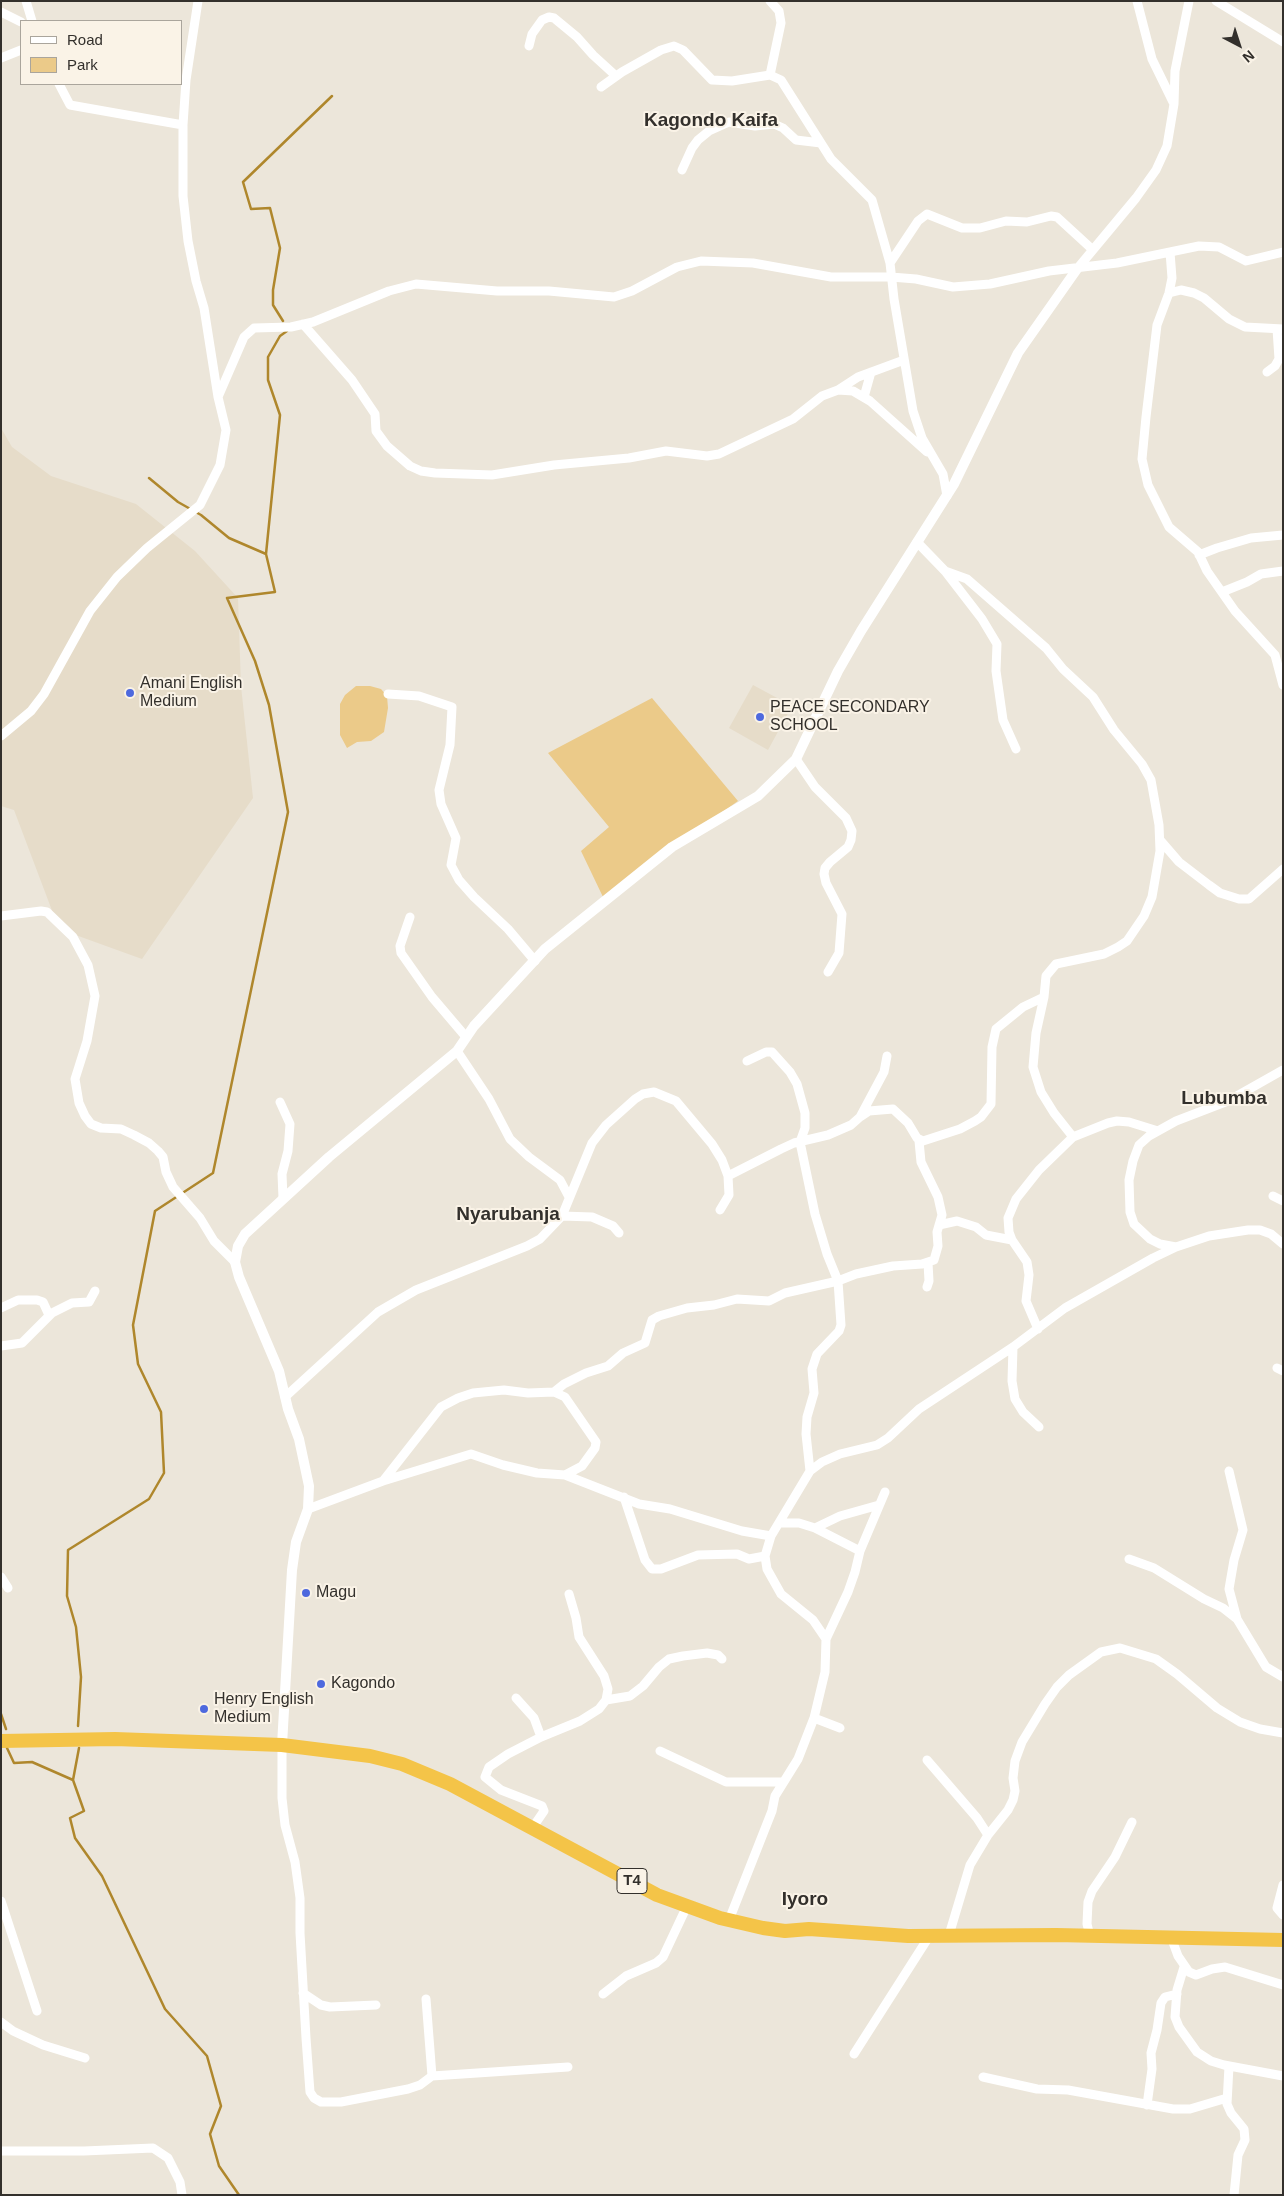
<!DOCTYPE html>
<html>
<head>
<meta charset="utf-8">
<style>
  body { margin:0 }
  #map { position:relative; width:1284px; height:2196px; overflow:hidden; background:#ece6da; font-family:Arial,sans-serif }
  canvas { display:block }
  .frame { position:absolute; inset:0; border:2px solid #33302c; pointer-events:none }
  .legend { position:absolute; left:20px; top:20px; width:162px; height:65px; box-sizing:border-box; background:#faf3e7; border:1px solid #aaa59c; margin:0; padding:6px 9px; list-style:none; font-size:15px; color:#33302c }
  .legend li { display:flex; align-items:center; gap:10px; height:25px }
  .legend b { width:25px; border:1px solid #aaa59c }
  .north { position:absolute; left:1214px; top:20px; width:50px; height:50px; -webkit-text-stroke:4px #faf3e7; paint-order:stroke; rotate:140deg; font-size:14px; font-weight:700; line-height:20px; text-align:center; color:#33302c }
  .north::after { content:''; display:block; margin:auto; width:18px; height:22px; background:#33302c; clip-path:polygon(50% 0,100% 100%,50% 72%,0 100%) }
</style>
</head>
<body>
<div id="map">
<canvas width="1284" height="2196"></canvas>
<div class="frame"></div>
<ul class="legend">
<li><b style="height:6px;background:#fff"></b>Road</li>
<li><b style="height:14px;background:#ebca89"></b>Park</li>
</ul>
<div class="north">N</div>
</div>
<script>
const ctx = document.querySelector('canvas').getContext('2d');
ctx.lineJoin = 'round';
function fill(path, color) { ctx.fillStyle = color; ctx.fill(path, 'evenodd'); }
const toPath = rows => new Path2D(rows.map(r => 'M' + r).join(''));
function strokePath(path, color, width, dash) { ctx.strokeStyle = color; ctx.lineWidth = width; ctx.lineCap = dash ? 'butt' : 'round'; ctx.setLineDash(dash || []); ctx.stroke(path); }
function label(font, color, halo, rows, align = 'center') {
  ctx.font = font + ' Arial,sans-serif'; ctx.lineWidth = 4; ctx.setLineDash([]); ctx.textBaseline = 'middle'; ctx.strokeStyle = halo; ctx.fillStyle = color; for (const [text, x, y, turn = 0] of rows) {
    ctx.save(); ctx.translate(x, y); ctx.rotate((+turn || 0) * Math.PI / 180); ctx.textAlign = isNaN(turn) ? turn : align; if (halo) ctx.strokeText(text, 0, 0); ctx.fillText(text, 0, 0); ctx.restore();
  }
}
fill(toPath([
  [1,428,12,447,51,476,136,504,195,551,238,598,241,686,253,798,142,959,59,929,14,810,1,806],
  [753,685,792,706,768,750,729,728]
]), '#e6dcc9');
fill(toPath([
  [356,686,370,686,381,689,387,696,388,708,384,732,371,741,357,742,347,748,340,735,340,704,345,695],
  [652,698,738,801,603,897,581,851,609,827,548,753]
]), '#ebca89');
strokePath(toPath([
  [283,321,273,305,273,290,280,248,270,208,251,209,243,182,332,96],
  [266,554,280,415,268,380,268,357,280,336,287,331],
  [1,1714,6,1729],
  [78,1726,81,1677,76,1627,67,1596,68,1550,149,1499,164,1473,161,1412,138,1364,133,1325,155,1211,213,1173,288,812,269,705,255,661,227,598,275,592,266,554,229,538,201,515,178,502,149,478],
  [7,1748,14,1763,32,1762,73,1780],
  [79,1748,73,1780,84,1811,70,1818,75,1838,102,1876,165,2009,207,2056,221,2106,210,2134,219,2166,239,2195]
]), '#af872c', 2.5);
strokePath(toPath([
  [26,1,32,21],
  [770,1,779,11,781,23,770,75],
  [1137,1,1152,59,1173,102],
  [1216,1,1283,42],
  [1,12,21,22],
  [529,46,532,34,542,20,549,17,554,18,577,37,593,55,616,76],
  [1,58,21,50],
  [59,84,70,105,183,125],
  [601,87,622,72,661,50,674,46,683,50,712,80,732,81,770,75,781,80,831,159,872,200,890,263,894,299,913,411,922,438,943,474,947,496],
  [682,170,692,148,698,140,709,131,729,122,755,126,774,124,783,128,796,140,821,143],
  [1170,252,1172,278,1169,293,1157,325,1146,417,1142,459,1148,485,1169,527,1198,552,1207,571,1235,611,1275,655,1283,685],
  [890,263,918,221,927,214,962,228,980,228,1006,221,1027,222,1051,216,1057,217,1093,250],
  [1077,269,1136,198,1156,170,1167,146,1174,104,1175,71,1189,1],
  [1169,293,1181,290,1194,293,1204,298,1229,319,1245,327,1283,329],
  [303,324,352,380,375,414,376,431,387,446,410,466,421,471,435,473,492,475,554,465,629,458,666,451,707,456,719,454,793,419,822,396,838,390,858,377,904,360],
  [1267,372,1275,366,1279,359,1277,329],
  [838,390,853,391,870,401,927,452],
  [218,397,244,337,254,328,291,327,313,322,389,291,416,284,497,291,549,291,614,297,632,291,677,267,701,261,753,263,831,277,891,277,916,279,953,287,990,284,1049,271,1117,263,1199,246,1219,247,1246,261,1283,252],
  [864,397,871,372],
  [917,542,945,571,982,619,997,644,996,671,1003,720,1016,749],
  [1199,555,1217,548,1251,538,1283,535],
  [945,571,967,579,1046,648,1063,669,1093,697,1114,730,1142,764,1151,780,1159,825,1160,851,1152,897,1144,916,1127,941,1118,947,1104,954,1056,964,1046,976,1044,997,1036,1033,1033,1067,1041,1092,1054,1113,1073,1137],
  [1222,592,1247,582,1261,574,1283,571],
  [388,694,419,696,452,707,450,745,439,790,441,804,456,838,451,865,459,880,474,897,508,929,535,961],
  [1,736,31,711,44,694,90,611,117,577,147,548,200,505,220,465,226,430,218,397,204,308,196,281,188,241,183,196,183,125,186,80,198,1],
  [796,759,815,787,846,818,852,831,851,840,848,847,830,862,825,868,824,874,826,883,842,914,839,953,828,972],
  [1160,840,1179,862,1209,885,1220,893,1239,899,1249,899,1283,869],
  [1,916,41,911,47,912,73,937,88,965,95,996,87,1041,75,1079,79,1103,85,1116,91,1124,101,1128,121,1129,134,1135,149,1143,158,1151,163,1157,166,1172,173,1187,200,1218,214,1241,235,1262],
  [410,917,400,946,401,953,432,997,466,1037],
  [457,1051,489,1099,510,1139,529,1157,560,1180,569,1197],
  [747,1061,766,1052,772,1052,790,1072,797,1084,805,1113,805,1128,800,1142,815,1214,827,1254,838,1281,841,1325,839,1331,817,1354,812,1369,814,1393,807,1417,806,1434,810,1471],
  [280,1102,290,1124,288,1151,282,1174,283,1198],
  [860,1117,869,1111,893,1109,908,1123,917,1138,923,1141,960,1129,975,1121,981,1117,991,1104,992,1047,996,1029,1023,1007,1044,997],
  [728,1176,781,1149,794,1143,828,1135,851,1125,860,1117,884,1072,887,1056],
  [1273,1196,1283,1201],
  [562,1216,592,1143,606,1125,635,1099,643,1094,654,1092,676,1101,712,1144,722,1160,728,1176,729,1195,720,1210],
  [939,1225,957,1221,976,1227,986,1235,1012,1240],
  [1176,1247,1160,1244,1150,1239,1134,1224,1130,1212,1129,1180,1133,1161,1139,1145,1149,1136,1176,1121,1228,1101,1283,1070],
  [927,1287,929,1281,928,1263],
  [1,1308,18,1300,37,1300,43,1302,49,1315],
  [1038,1329,1026,1301,1029,1275,1027,1262,1012,1240,1009,1232,1008,1218,1016,1199,1039,1170,1073,1137,1108,1123,1117,1121,1129,1122,1158,1131],
  [1,1346,22,1343,52,1313,72,1303,89,1302,95,1291],
  [1013,1347,1012,1381,1015,1399,1023,1412,1039,1427],
  [1277,1368,1283,1371],
  [554,1392,564,1384,586,1373,608,1366,623,1353,645,1343,652,1320,659,1316,687,1308,714,1305,737,1299,769,1301,785,1293,838,1281,856,1274,893,1266,922,1264,934,1260,938,1246,937,1232,942,1215,938,1197,921,1162,919,1141],
  [285,1397,378,1312,416,1290,527,1246,540,1239,562,1216,592,1217,613,1226,619,1233],
  [1229,1471,1243,1530,1234,1560,1229,1589,1237,1619],
  [383,1481,441,1407,458,1398,473,1393,504,1390,528,1393,554,1392,565,1397,596,1442,595,1448,582,1466,565,1475],
  [624,1497,645,1560,652,1569,661,1569,698,1555,737,1554,749,1559,765,1556],
  [308,1509,383,1481,471,1454,503,1465,537,1473,565,1475,639,1504,670,1509,742,1531,771,1536],
  [779,1523,799,1523,815,1528,860,1551],
  [815,1528,840,1516,879,1505],
  [1129,1559,1154,1568,1204,1599,1223,1608,1237,1619,1266,1667,1283,1677],
  [1,1577,8,1588],
  [826,1639,813,1620,781,1594,767,1569,765,1556,771,1536,810,1471,822,1462,840,1454,877,1445,888,1438,919,1409,1013,1347,1065,1308,1153,1258,1176,1247,1209,1236,1248,1230,1260,1230,1271,1234,1283,1244],
  [516,1698,534,1718,541,1737],
  [606,1700,630,1696,643,1686,659,1667,669,1659,683,1656,707,1653,718,1655,722,1659],
  [814,1718,840,1728],
  [282,1745,282,1798,285,1825,295,1862,300,1898,300,1933,306,2038,310,2092,314,2098,321,2102,341,2102,408,2089,420,2085,432,2076,568,2067],
  [660,1751,726,1782,782,1782],
  [927,1760,977,1818,988,1835],
  [533,1827,544,1811,542,1806,501,1790,485,1777,489,1767,508,1754,541,1737,580,1721,599,1709,606,1700,608,1689,604,1676,579,1637,576,1618,569,1594],
  [1283,1885,1277,1908,1283,1915],
  [1,1901,37,2011],
  [729,1920,772,1811,775,1796,798,1759,814,1718,825,1672,826,1639,848,1592,855,1572,860,1551,885,1492],
  [949,1935,970,1865,988,1835,1008,1810,1013,1800,1015,1791,1013,1778,1015,1761,1022,1742,1045,1704,1057,1687,1069,1675,1101,1652,1120,1648,1156,1659,1177,1674,1217,1708,1240,1722,1260,1729,1283,1733],
  [1090,1936,1087,1924,1088,1902,1092,1891,1115,1857,1132,1822],
  [1171,1937,1178,1956,1189,1972,1196,1975,1212,1969,1225,1967,1283,1985],
  [1184,1967,1177,1990,1175,2017,1179,2027,1197,2052,1211,2061,1224,2065,1283,2076],
  [303,1993,321,2005,330,2007,376,2005],
  [603,1994,626,1976,656,1963,663,1957,687,1906],
  [426,1999,432,2076],
  [1,2022,13,2031,43,2045,85,2058],
  [854,2054,930,1935],
  [1229,2066,1227,2104,1231,2113,1244,2129,1245,2140,1238,2155,1234,2195],
  [983,2077,1037,2089,1068,2090,1173,2109,1190,2109,1227,2098],
  [1147,2105,1152,2069,1151,2053,1157,2030,1161,2003,1165,1997,1177,1994],
  [1,2151,84,2151,153,2148,168,2158,180,2182,182,2195]
]), '#fff', 9);
strokePath(toPath([
  [282,1745,292,1570,296,1542,308,1509,309,1486,299,1439,288,1409,279,1371,239,1277,235,1262,238,1246,245,1234,329,1157,457,1051,474,1026,545,949,672,847,758,796,796,759,838,671,861,631,954,484,1018,353,1077,269]
]), '#fff', 10);
strokePath(toPath([
  [1,1741,115,1739,282,1745,370,1756,402,1764,450,1784,657,1895,720,1918,763,1928,785,1931,809,1929,908,1936,1056,1935,1283,1940]
]), '#f4c448', 14);
for (const [x, y, r, color] of [
  [130,693,5,"#4e69de"],
  [760,717,5,"#4e69de"],
  [306,1593,5,"#4e69de"],
  [321,1684,5,"#4e69de"],
  [204,1709,5,"#4e69de"]
]) { const dot = new Path2D(); dot.arc(x, y, r, 0, 2 * Math.PI); ctx.fillStyle = color; ctx.fill(dot); strokePath(dot, '#faf3e7', 2); }
for (const [x, y, w] of [
  [632,1881,30]
]) { const box = new Path2D(); box.roundRect(x - w / 2, y - 12.5, w, 25, 4); ctx.fillStyle = '#faf3e7'; ctx.fill(box); strokePath(box, '#33302c', 1); }
label('bold 15px', '#33302c', null, [
  ["T4",632,1881]
]);
label('16px', '#33302c', '#faf3e7', [
  ["Amani English",140,684],
  ["Medium",140,702],
  ["PEACE SECONDARY",770,708],
  ["SCHOOL",770,726],
  ["Magu",316,1593],
  ["Kagondo",331,1684],
  ["Henry English",214,1700],
  ["Medium",214,1718]
], 'left');
label('bold 19px', '#33302c', '#faf3e7', [
  ["Kagondo Kaifa",711,121],
  ["Lubumba",1224,1099],
  ["Nyarubanja",508,1215],
  ["Iyoro",805,1900]
]);
</script>
</body>
</html>
